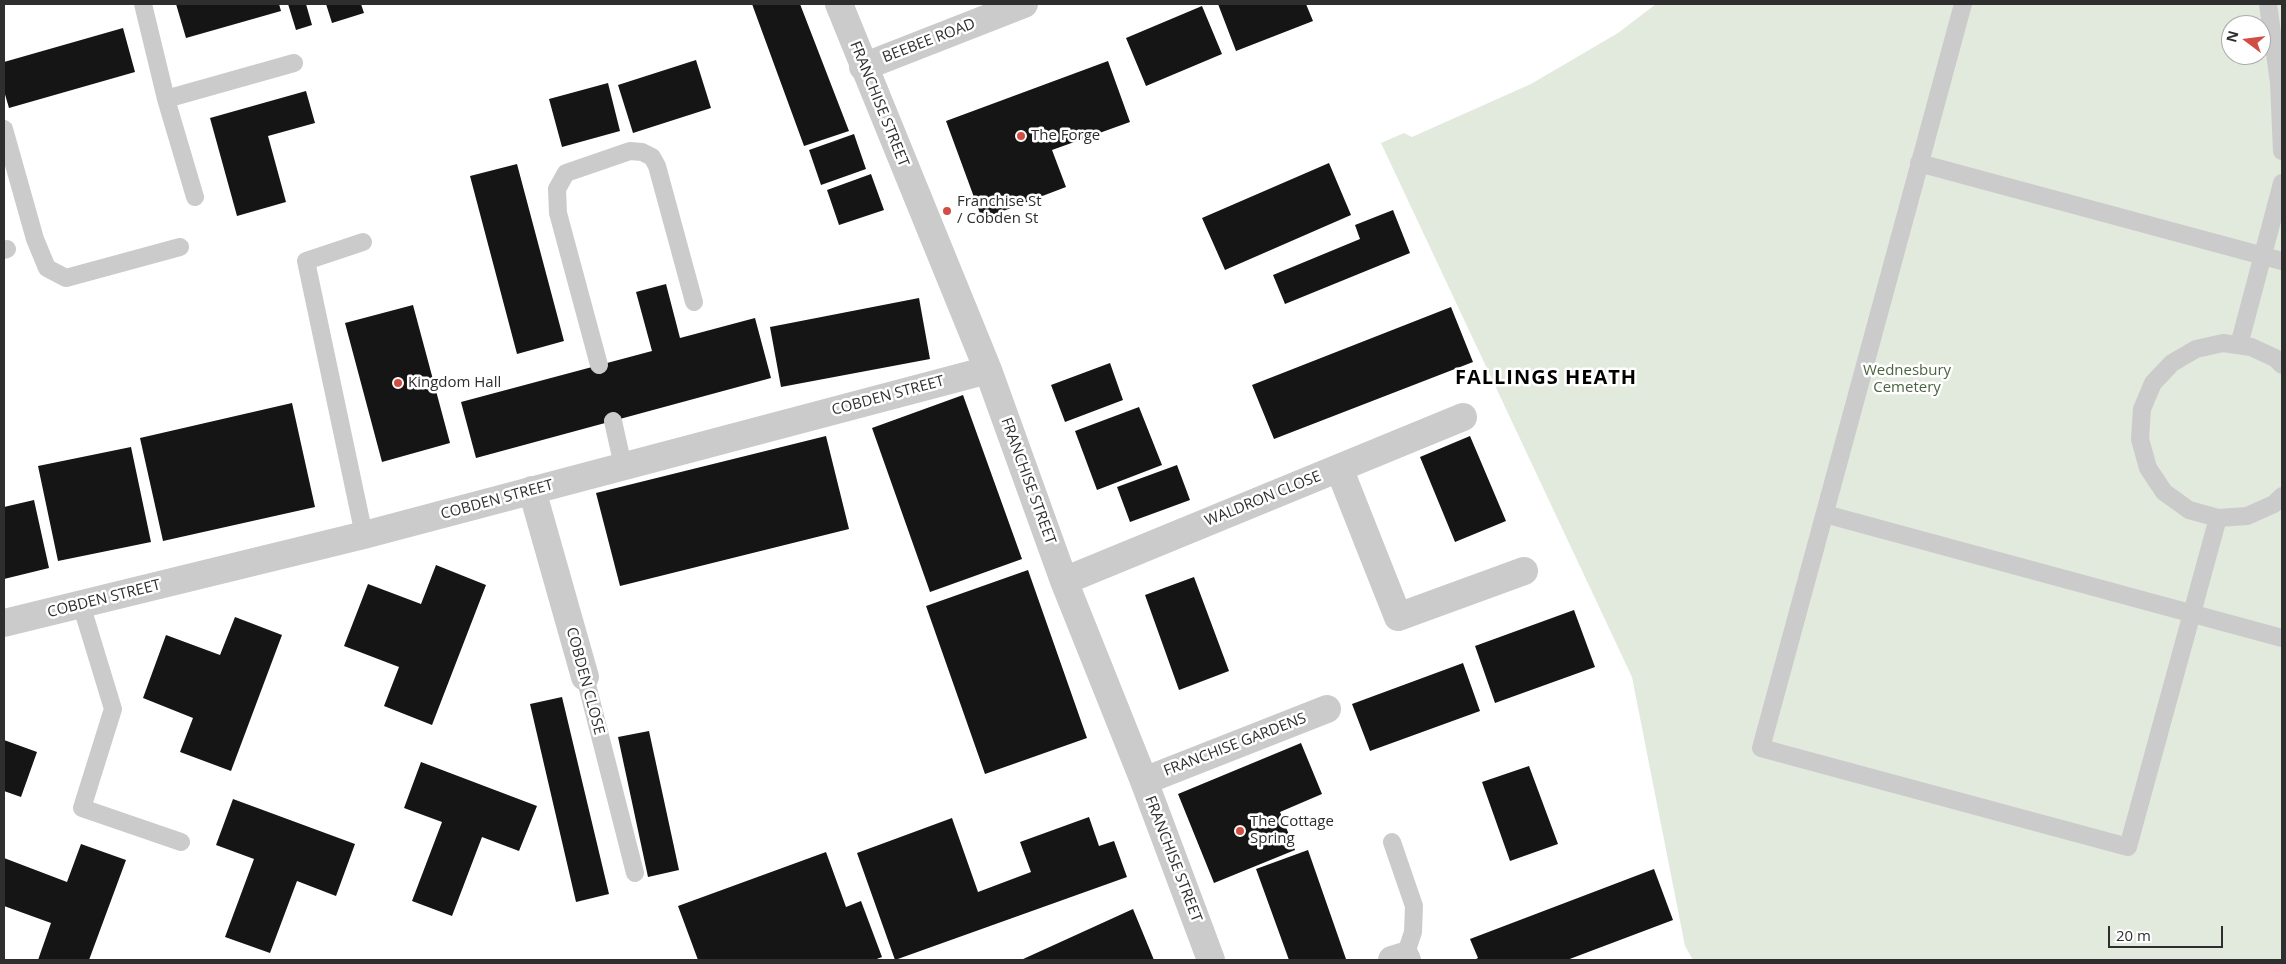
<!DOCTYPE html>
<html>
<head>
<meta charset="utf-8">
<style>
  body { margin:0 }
  #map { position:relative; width:2286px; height:964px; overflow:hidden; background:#fff; font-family:"Open Sans",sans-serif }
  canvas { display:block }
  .frame { position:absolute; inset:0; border:5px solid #2e2e2e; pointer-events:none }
  .north { position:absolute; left:2221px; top:15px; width:50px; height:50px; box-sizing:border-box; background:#fff; border:1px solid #ababab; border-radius:50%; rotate:285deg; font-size:14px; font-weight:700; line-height:20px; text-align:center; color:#2e2e2e }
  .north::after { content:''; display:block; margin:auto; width:18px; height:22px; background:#d14e44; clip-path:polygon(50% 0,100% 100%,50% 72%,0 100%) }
  .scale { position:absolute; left:2108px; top:926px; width:115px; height:22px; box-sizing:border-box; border:2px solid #2e2e2e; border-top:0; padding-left:6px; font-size:15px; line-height:18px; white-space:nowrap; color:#2e2e2e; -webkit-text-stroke:4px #fff; paint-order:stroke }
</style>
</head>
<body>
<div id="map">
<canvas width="2286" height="964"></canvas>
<div class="frame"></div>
<div class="north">N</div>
<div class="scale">20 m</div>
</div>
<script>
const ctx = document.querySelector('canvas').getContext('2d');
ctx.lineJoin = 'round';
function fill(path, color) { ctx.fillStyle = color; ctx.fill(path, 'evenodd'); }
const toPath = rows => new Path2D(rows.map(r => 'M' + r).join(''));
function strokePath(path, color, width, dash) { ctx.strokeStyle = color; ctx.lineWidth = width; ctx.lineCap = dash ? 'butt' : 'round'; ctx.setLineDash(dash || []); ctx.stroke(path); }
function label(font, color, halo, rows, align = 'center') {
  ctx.font = font + ' "Open Sans",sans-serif'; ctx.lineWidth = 5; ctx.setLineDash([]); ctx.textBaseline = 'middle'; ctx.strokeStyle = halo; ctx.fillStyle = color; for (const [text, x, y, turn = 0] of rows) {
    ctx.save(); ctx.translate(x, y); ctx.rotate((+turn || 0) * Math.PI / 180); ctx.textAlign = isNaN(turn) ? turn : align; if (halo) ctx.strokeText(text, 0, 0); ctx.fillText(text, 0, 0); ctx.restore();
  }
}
fill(toPath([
  [1656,4,2282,4,2282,960,1693,960,1685,946,1632,677,1381,143,1404,133,1412,137,1531,84,1618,33],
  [2231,25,2261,25,2261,55,2231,55]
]), '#e2e9dd');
fill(toPath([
  [176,4,279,4,281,11,186,38],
  [288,4,306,4,312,25,296,30],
  [326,4,361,4,364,13,332,23],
  [752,4,800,4,849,131,804,146],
  [1218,4,1306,4,1313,21,1236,51],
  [1202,6,1222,54,1146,86,1126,38],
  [123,28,135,72,9,108,4,91,4,62],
  [696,60,711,108,633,133,618,85],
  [1108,61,1130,122,1052,150,1066,187,982,219,946,121],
  [608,83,620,131,562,147,549,99],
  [306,91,315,123,268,136,286,202,237,216,210,118],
  [854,134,866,169,821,185,809,150],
  [1329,163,1351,215,1225,270,1202,218],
  [517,164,564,341,517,354,470,176],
  [871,174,884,210,839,225,827,190],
  [1393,210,1410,253,1285,304,1273,275,1360,239,1355,225],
  [666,284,680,338,755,318,771,378,476,458,461,402,652,351,636,292],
  [919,298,930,359,781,387,770,327],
  [413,305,450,443,382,462,345,323],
  [1451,307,1473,362,1274,439,1252,385],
  [1110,363,1123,400,1065,422,1051,385],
  [963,395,1022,559,930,592,872,428],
  [292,403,315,507,163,541,140,438],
  [1139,407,1162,465,1097,490,1075,431],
  [826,436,849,529,620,586,596,493],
  [1470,436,1506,521,1455,542,1420,457],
  [131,447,151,542,58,561,38,466],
  [1177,465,1190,500,1130,522,1117,487],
  [34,500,49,568,4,579,4,507],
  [436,565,486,585,432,725,384,706,399,667,344,646,368,584,421,604],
  [1028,570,1087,738,985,774,926,606],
  [1194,577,1229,671,1179,690,1145,595],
  [1574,610,1595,667,1495,703,1475,646],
  [235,617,282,635,231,771,180,752,193,718,143,698,166,635,220,655],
  [1463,663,1480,711,1370,751,1352,704],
  [562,697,609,894,576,902,530,704],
  [649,731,679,870,648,877,618,737],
  [4,740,37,752,21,797,4,791],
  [1301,743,1322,794,1280,812,1295,850,1214,883,1178,794],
  [421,762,537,806,519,851,482,837,452,916,412,901,442,822,404,808],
  [1529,766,1558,844,1510,861,1482,782],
  [233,799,355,844,336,896,297,881,270,953,225,937,254,859,216,845],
  [1089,817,1099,846,1114,841,1127,877,895,960,857,853,952,818,978,892,1031,872,1020,842],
  [81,844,126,860,89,960,38,960,51,923,4,906,4,858,67,882],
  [1308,850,1346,959,1344,960,1289,960,1256,869],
  [826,852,846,907,861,901,882,957,874,960,698,960,678,906],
  [1654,869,1673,920,1567,960,1474,960,1478,958,1470,939],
  [1133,909,1154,960,1021,960]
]), '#151515');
strokePath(toPath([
  [143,4,166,99,294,63],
  [1963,4,1761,748,2128,847,2218,518],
  [2268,4,2279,82,2282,151],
  [166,99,195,197],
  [4,129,35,239,47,268,66,278,180,247],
  [1919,163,2282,261],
  [363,242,306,261,364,535],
  [4,250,7,249],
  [2239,345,2282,183],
  [599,365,558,213,557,189,566,173,630,151,642,152,652,157,657,166,694,302],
  [2282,365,2275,358,2251,347,2223,343,2196,349,2172,363,2153,383,2142,409,2140,439,2148,468,2164,492,2189,510,2218,518,2247,516,2274,504,2282,496],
  [613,421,623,466],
  [1825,514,2282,638],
  [81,604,113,709,82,808,181,842],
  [585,677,635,873],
  [1392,842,1414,906,1413,932,1405,956]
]), '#cbcbcb', 18);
strokePath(toPath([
  [839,4,988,370,1064,581,1144,781,1211,960],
  [863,67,1024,4],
  [1339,468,1398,617,1524,571],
  [532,490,585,677],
  [1064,581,1463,417],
  [4,623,364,535,988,370],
  [1144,781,1327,709],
  [1392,960,1405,956,1407,960]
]), '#cbcbcb', 28);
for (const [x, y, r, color] of [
  [1021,136,5,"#d14e44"],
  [947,211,5,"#d14e44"],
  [398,383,5,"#d14e44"],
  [1240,831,5,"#d14e44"]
]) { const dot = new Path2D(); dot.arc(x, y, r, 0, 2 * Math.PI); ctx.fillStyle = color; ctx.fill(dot); strokePath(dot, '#fff', 2); }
label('15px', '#2e2e2e', '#fff', [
  ["BEEBEE ROAD",929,41,-21],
  ["FRANCHISE STREET",879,104,68],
  ["COBDEN STREET",888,396,-15],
  ["FRANCHISE STREET",1028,481,70],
  ["WALDRON CLOSE",1263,499,-22],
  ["COBDEN STREET",497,500,-15],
  ["COBDEN STREET",104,599,-14],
  ["COBDEN CLOSE",585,681,75],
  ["FRANCHISE GARDENS",1235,745,-21],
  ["FRANCHISE STREET",1173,859,69]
]);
label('15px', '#2e2e2e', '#fff', [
  ["The Forge",1031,136],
  ["Franchise St",957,202],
  ["/ Cobden St",957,219],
  ["Kingdom Hall",408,383],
  ["The Cottage",1250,822],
  ["Spring",1250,839]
], 'left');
label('15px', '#4c6440', '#fff', [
  ["Wednesbury",1907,371],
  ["Cemetery",1907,388]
]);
ctx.letterSpacing = '1px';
label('bold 20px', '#000', '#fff', [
  ["FALLINGS HEATH",1546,378]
]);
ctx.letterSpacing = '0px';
</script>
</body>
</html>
